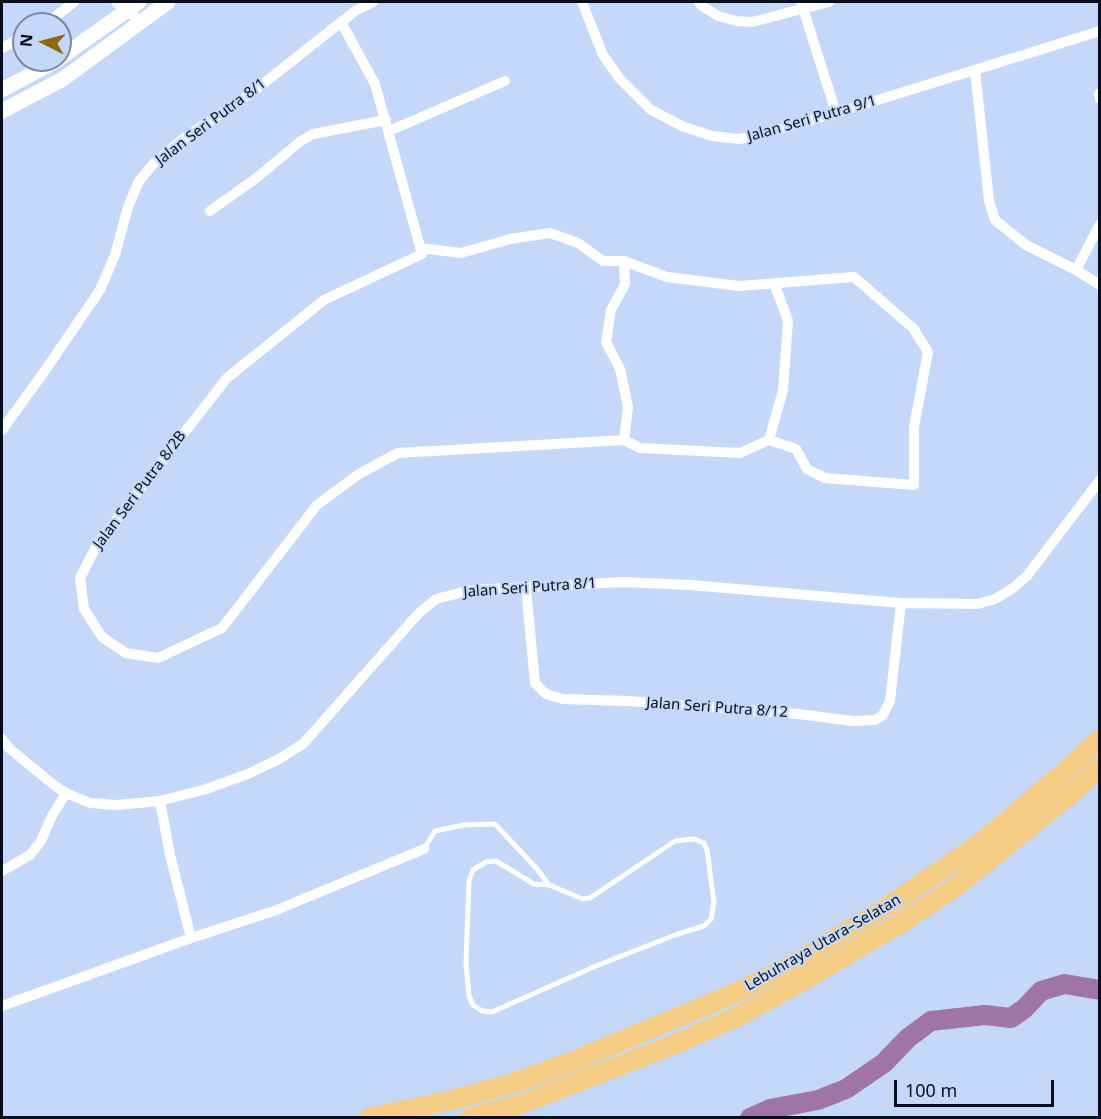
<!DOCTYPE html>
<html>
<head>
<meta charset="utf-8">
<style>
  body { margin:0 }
  #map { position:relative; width:1101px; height:1119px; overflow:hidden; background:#c5d8f9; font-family:"Noto Sans",sans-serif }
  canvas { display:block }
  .frame { position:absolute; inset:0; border:3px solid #070e1c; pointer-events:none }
  .north { position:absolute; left:12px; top:12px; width:60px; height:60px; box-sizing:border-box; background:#c5d8f9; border:2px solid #7987a1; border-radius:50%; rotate:276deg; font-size:16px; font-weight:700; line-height:24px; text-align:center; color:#070e1c }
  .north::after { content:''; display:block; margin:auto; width:21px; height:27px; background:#8f670c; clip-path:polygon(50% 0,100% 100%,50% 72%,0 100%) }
  .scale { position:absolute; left:894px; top:1080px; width:160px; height:27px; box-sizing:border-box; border:3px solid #070e1c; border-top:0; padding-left:8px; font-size:18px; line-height:21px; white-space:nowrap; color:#070e1c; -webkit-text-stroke:4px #c5d8f9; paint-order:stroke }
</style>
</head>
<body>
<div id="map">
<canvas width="1101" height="1119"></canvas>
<div class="frame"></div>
<div class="north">N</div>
<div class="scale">100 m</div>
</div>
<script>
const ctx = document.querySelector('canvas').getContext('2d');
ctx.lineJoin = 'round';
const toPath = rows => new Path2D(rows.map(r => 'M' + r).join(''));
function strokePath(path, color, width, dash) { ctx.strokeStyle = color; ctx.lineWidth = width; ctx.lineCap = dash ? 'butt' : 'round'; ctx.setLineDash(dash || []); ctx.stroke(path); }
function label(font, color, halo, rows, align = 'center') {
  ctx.font = font + ' "Noto Sans",sans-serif'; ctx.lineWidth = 4.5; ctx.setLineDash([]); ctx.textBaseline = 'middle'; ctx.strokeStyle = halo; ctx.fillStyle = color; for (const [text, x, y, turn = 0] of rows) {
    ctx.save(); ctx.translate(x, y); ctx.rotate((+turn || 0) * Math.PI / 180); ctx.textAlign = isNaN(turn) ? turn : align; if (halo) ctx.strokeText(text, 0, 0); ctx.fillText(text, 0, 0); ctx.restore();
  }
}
strokePath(toPath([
  [750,1118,770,1109,818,1100,846,1089,884,1063,908,1038,931,1021,985,1015,1011,1018,1024,1009,1041,991,1064,984,1100,990]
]), '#9e75a5', 20);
strokePath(toPath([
  [424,849,435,831,464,825,495,824,537,869,549,885,583,899,590,898,675,841,694,839,704,843,707,850,714,902,711,919,704,926,675,935,596,966,492,1012,482,1011,473,1005,469,996,466,963,469,881,473,870,486,862,496,861,534,884,549,885]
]), '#fff', 5);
strokePath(toPath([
  [116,2,141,22],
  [582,2,603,55,620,79,651,110,684,127,712,136,739,139,757,136,836,113,1100,31],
  [699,2,702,6,718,16,736,21,752,22,829,2],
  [801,2,836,113],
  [341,22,375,84,422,254,324,300,227,378,98,543,80,578,84,609,102,637,126,653,158,658,222,628,317,505,359,474,398,453,624,440,640,448,740,453,769,440,783,390,788,321,774,283],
  [46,24,74,2],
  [2,48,24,36],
  [975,70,989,201,995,220,1026,245,1076,270,1100,285],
  [1099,94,1100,99],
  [389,131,505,81],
  [210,211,255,179,301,141,313,134,386,120],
  [420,248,461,253,510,239,550,233,578,243,603,261,624,261,667,277,739,286,854,277,913,328,928,352,914,427,914,485,825,478,807,469,796,449,769,440],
  [1076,270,1100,224],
  [2,430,44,372,100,290,115,255,128,207,139,181,155,162,183,139,254,91,355,11,373,2],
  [624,440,628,407,620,369,606,342,611,310,625,284,624,261],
  [526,588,535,683,546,694,563,699,628,701,798,714,853,721,875,720,883,715,890,701,901,603],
  [2,739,9,748,55,786,66,793,90,803,117,805,160,801,206,789,248,774,279,759,303,744,418,614,436,599,471,590,624,582,690,585,901,603,978,604,995,599,1013,588,1027,576,1100,480],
  [160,801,170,855,191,938],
  [2,871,30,855,41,841,52,816,66,793],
  [2,1006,191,938,274,911,424,849]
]), '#fff', 10);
strokePath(toPath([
  [60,58,139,2],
  [2,90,58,60],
  [2,111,63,79,168,2]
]), '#fff', 15);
strokePath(toPath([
  [369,1118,452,1100,514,1083,574,1061,731,995,791,965,890,905,982,842,1067,770,1100,739],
  [470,1118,521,1104,675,1044,739,1016,801,982,901,923,958,885,1078,788,1100,768]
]), '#f5cc84', 20);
label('15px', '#070e1c', '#c5d8f9', [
  ["Jalan Seri Putra 9/1",812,119,-16],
  ["Jalan Seri Putra 8/1",211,122,-37],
  ["Jalan Seri Putra 8/2B",140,490,-53],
  ["Jalan Seri Putra 8/1",530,588,-4],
  ["Jalan Seri Putra 8/12",717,708,4],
  ["Lebuhraya Utara–Selatan",823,943,-30]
]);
</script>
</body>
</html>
